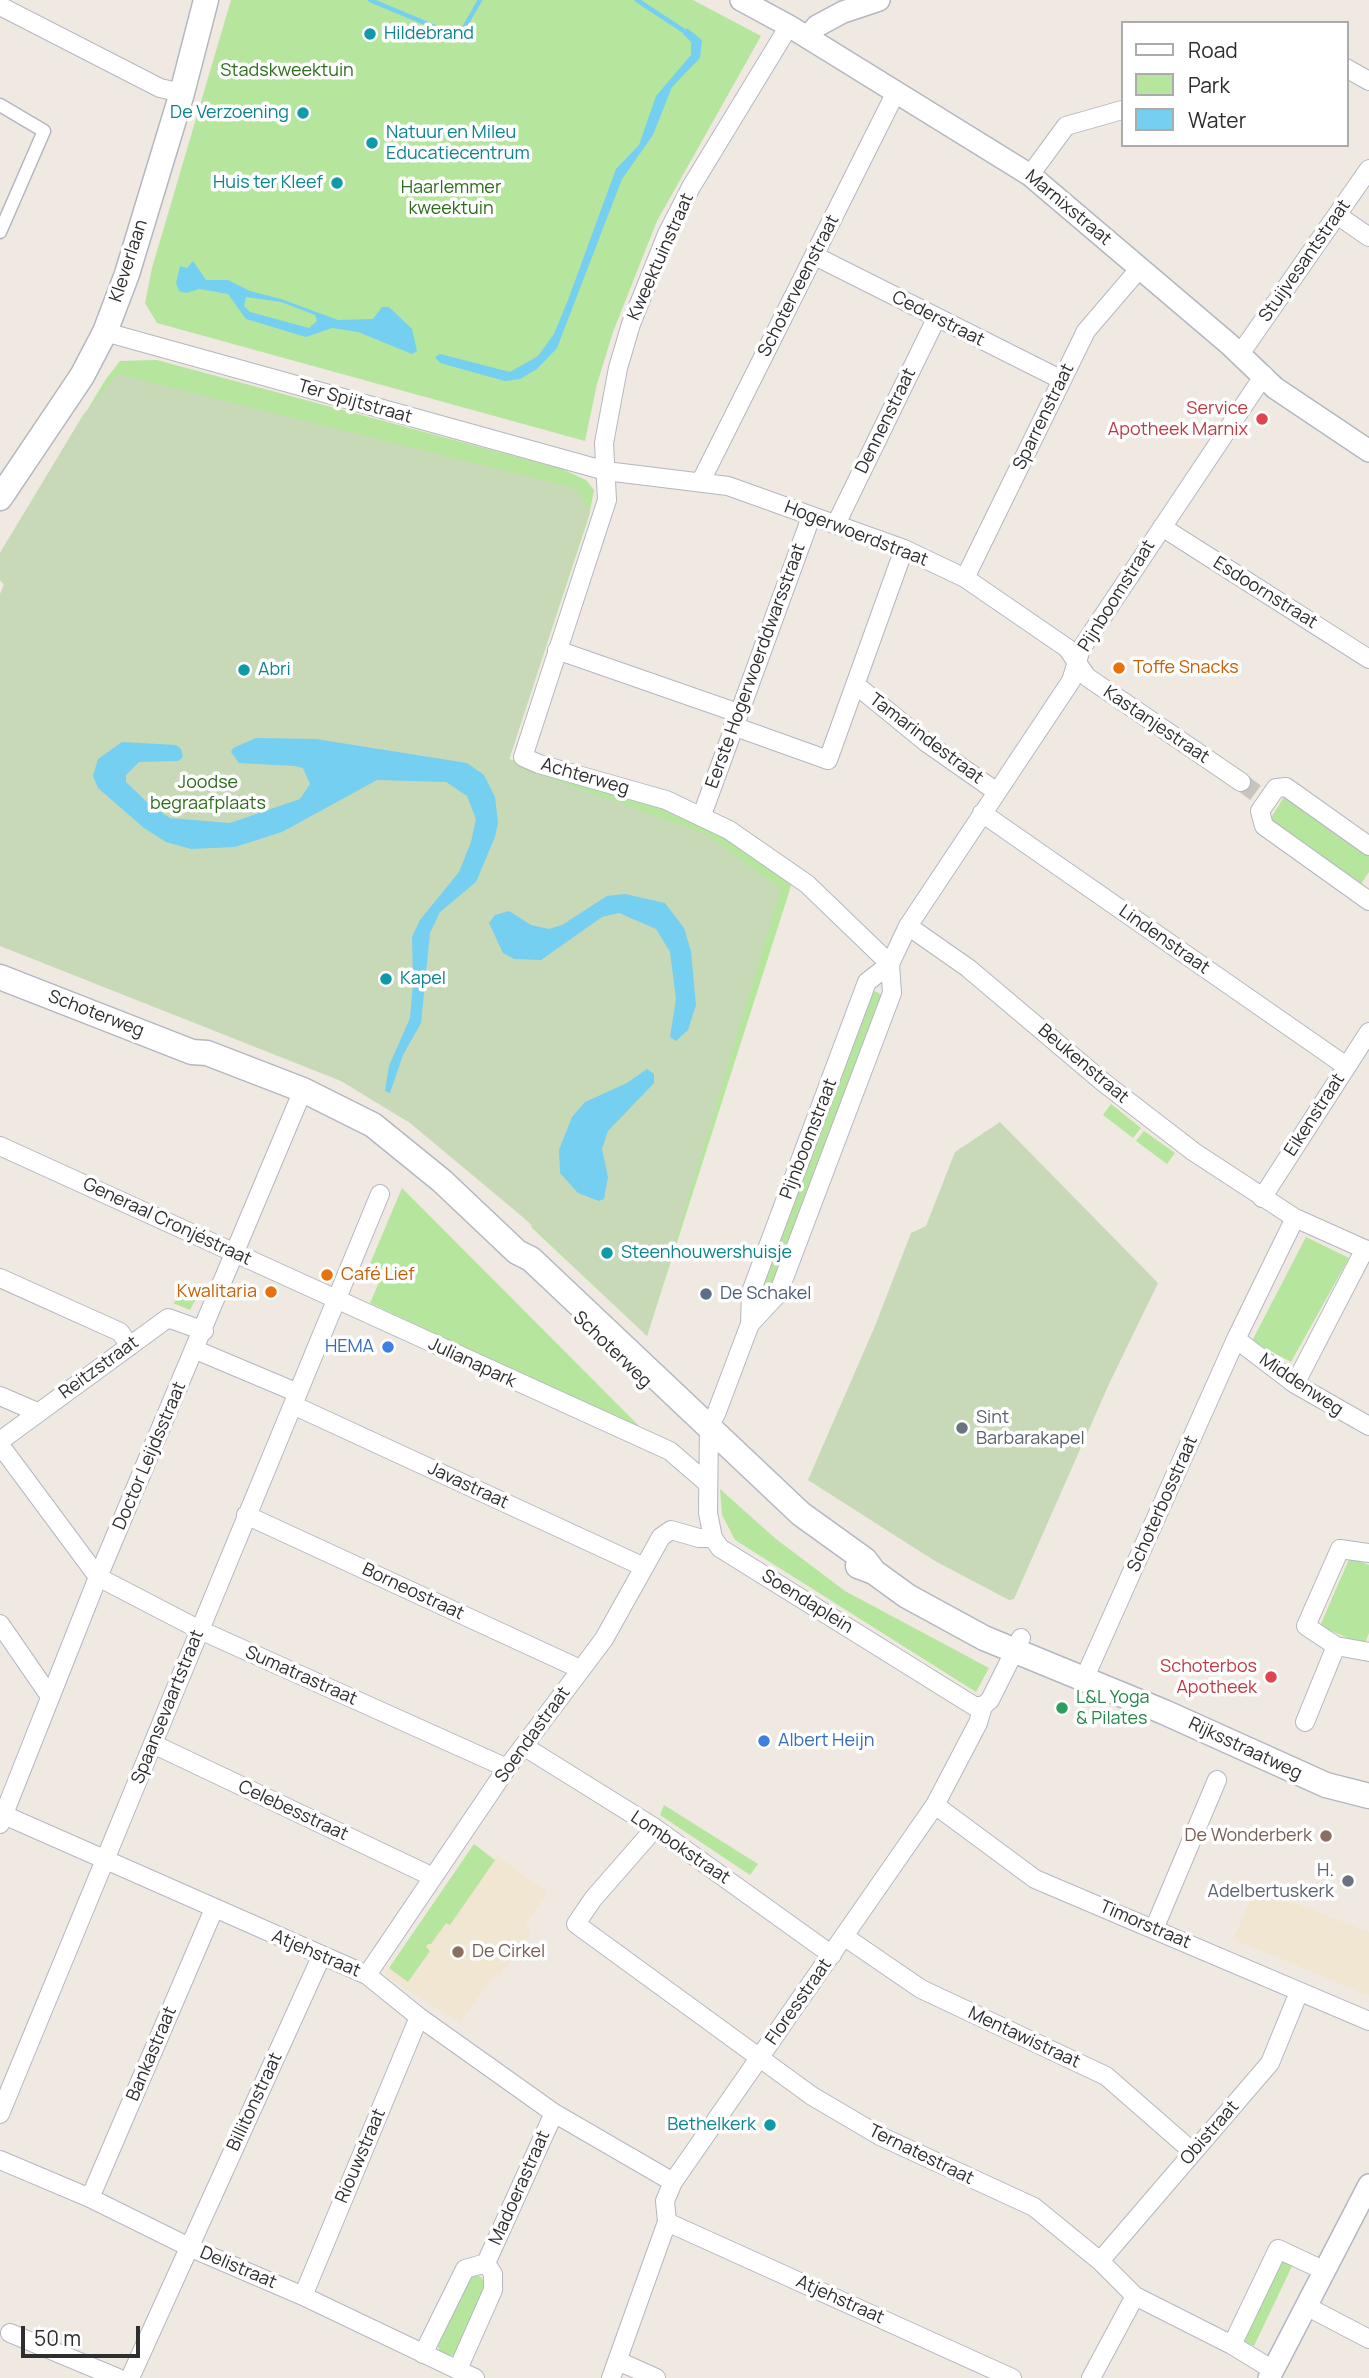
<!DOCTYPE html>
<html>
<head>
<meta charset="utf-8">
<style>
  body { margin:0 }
  #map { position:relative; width:1369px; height:2378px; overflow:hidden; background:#efe9e1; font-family:Manrope,sans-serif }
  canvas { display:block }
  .legend { position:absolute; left:1121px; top:21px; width:228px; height:126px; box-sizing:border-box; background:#fff; border:2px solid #ababab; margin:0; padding:9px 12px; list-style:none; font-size:21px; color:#2e2e2e }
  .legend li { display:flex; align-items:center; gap:14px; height:35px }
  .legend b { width:35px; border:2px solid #ababab }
  .scale { position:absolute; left:21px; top:2326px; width:119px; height:32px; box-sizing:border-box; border:4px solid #2e2e2e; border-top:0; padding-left:9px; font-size:21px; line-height:24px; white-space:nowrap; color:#2e2e2e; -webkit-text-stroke:5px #fff; paint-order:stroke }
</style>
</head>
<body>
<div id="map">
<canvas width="1369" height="2378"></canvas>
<ul class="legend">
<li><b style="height:9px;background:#fff"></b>Road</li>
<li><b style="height:19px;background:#b6e59e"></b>Park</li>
<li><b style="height:19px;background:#75cff0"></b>Water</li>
</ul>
<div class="scale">50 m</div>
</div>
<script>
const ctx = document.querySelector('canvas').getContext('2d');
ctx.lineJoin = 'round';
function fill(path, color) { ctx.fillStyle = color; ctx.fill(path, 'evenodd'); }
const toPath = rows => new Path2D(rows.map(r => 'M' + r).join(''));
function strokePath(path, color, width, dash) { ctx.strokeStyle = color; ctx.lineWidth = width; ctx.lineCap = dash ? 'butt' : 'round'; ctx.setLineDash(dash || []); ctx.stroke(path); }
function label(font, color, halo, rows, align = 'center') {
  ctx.font = font + ' Manrope,sans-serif'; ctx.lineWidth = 7; ctx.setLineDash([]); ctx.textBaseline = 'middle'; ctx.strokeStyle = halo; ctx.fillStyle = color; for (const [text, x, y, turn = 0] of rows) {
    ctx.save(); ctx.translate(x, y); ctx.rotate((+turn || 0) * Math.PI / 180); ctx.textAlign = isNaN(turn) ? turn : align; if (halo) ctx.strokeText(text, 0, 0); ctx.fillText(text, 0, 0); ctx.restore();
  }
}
fill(toPath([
  [474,1845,493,1859,497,1856,547,1892,525,1926,532,1932,500,1976,495,1974,460,2023,384,1975],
  [1256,1888,1369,1932,1369,1996,1233,1939]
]), '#f0e6d1');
fill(toPath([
  [231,0,693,0,761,36,657,221,613,332,597,384,585,441,157,323,145,303,152,268],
  [157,360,562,469,586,480,594,490,589,516,509,759,666,804,716,829,792,883,647,1336,531,1227,543,1209,0,580,0,553,106,379,120,361],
  [1287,792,1369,851,1369,872,1359,887,1267,824],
  [872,990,883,995,772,1283,764,1285,761,1283],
  [1111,1104,1141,1128,1133,1138,1103,1115],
  [1144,1131,1175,1153,1167,1164,1136,1141],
  [402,1188,645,1432,370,1303,383,1273,369,1266],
  [1306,1237,1349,1258,1291,1362,1252,1341],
  [198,1284,201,1289,190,1310,173,1303],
  [720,1489,776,1539,845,1591,989,1668,976,1692,735,1540,722,1515],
  [1350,1557,1369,1565,1369,1633,1364,1645,1320,1626],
  [664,1805,758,1864,750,1875,660,1815],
  [474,1844,495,1860,450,1925,446,1923,431,1944,428,1944,426,1947,430,1951,408,1982,389,1968],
  [1284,2256,1294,2262,1254,2346,1243,2341],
  [474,2273,482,2278,485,2288,456,2354,449,2356,441,2353,437,2345,468,2277]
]), '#b6e59e');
fill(toPath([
  [117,374,575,488,590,510,509,760,523,769,706,834,781,889,647,1336,525,1219,410,1123,341,1081,0,946,0,594,4,584,0,580,0,553,83,415],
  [1000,1122,1158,1283,1109,1384,1014,1599,1009,1600,935,1561,808,1480,875,1326,911,1233,926,1226,955,1152]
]), '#c8d9b8');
fill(toPath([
  [687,28,702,40,700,58,672,87,653,135,622,179,557,348,537,369,520,379,505,381,440,363,435,357,440,354,510,372,538,356,554,334,568,300,616,169,639,145,656,96,691,55,691,42,683,34],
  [193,261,206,280,228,280,250,291,281,299,338,320,373,319,382,307,389,307,412,329,417,351,412,354,358,332,332,328,306,337,246,319,228,294,199,289,186,293,179,291,176,283,180,266,187,268],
  [246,297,281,302,315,315,317,321,309,328,250,312,244,306],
  [256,738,316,739,467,763,484,775,495,797,498,823,495,837,476,882,440,912,430,933,421,1023,403,1055,390,1093,385,1091,389,1066,410,1018,413,983,412,937,420,920,459,872,471,842,476,819,467,796,446,782,377,780,282,832,235,847,191,849,166,842,144,828,98,788,93,776,98,759,122,742,176,745,181,749,183,757,178,761,139,762,126,775,126,782,150,805,170,818,230,823,300,799,310,784,303,768,295,766,239,763,231,752,233,748],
  [625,894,665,903,684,928,691,951,696,1005,688,1030,676,1041,670,1037,676,999,670,952,656,929,619,913,602,917,541,960,514,959,503,953,489,923,495,915,509,911,531,925,549,929,562,925,607,896],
  [647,1069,654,1074,654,1083,608,1131,602,1149,608,1177,604,1199,599,1201,578,1193,560,1173,559,1150,572,1117,585,1102,627,1083]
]), '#75cff0');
strokePath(toPath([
  [370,0,459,37,480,0],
  [637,0,687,33]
]), '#75cff0', 4.5);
strokePath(toPath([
  [1241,782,1256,793]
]), '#c8c4bd', 18, [18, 9]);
const pedestrian = toPath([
  [0,105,44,131,0,232]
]);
const minor = toPath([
  [0,6,160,88,182,93],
  [789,26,691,187,667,234,631,324,618,368,604,443,607,500,523,757,539,764,666,800,729,830,807,884,890,964],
  [1346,68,1369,81],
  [1030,175,1066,126,1122,110],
  [1337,215,1369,237],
  [815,256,1062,380],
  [105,332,606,471,728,486,904,549,965,578,1067,648,1087,677,1241,782],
  [1240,354,1369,169],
  [701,481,896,92],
  [836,524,936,319],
  [1162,527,1369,659],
  [965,578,1086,331,1140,268],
  [557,650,738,713],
  [856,685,927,743,997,792],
  [733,726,828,760,904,549],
  [982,813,1346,1066],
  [702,815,811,517],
  [1369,846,1286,787,1276,788,1260,811,1264,826,1369,901],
  [908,926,968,968,1103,1082,1194,1152,1295,1218,1369,1251],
  [0,1146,670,1451,707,1483],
  [1262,1198,1369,1032],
  [0,1278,120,1332,130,1346],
  [750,1324,778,1294,892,993,890,964],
  [1236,1339,1295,1384,1369,1426],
  [196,1350,298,1393],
  [1295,1384,1365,1249],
  [0,1396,37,1412],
  [293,1405,644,1567],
  [709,1426,716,1414,750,1324,751,1292,867,982,890,964,908,926,1071,681,1081,649,1264,375],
  [709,1426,708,1513,713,1538,720,1548,974,1706,983,1706],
  [0,1441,168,1318,204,1331],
  [0,1445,98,1577,200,1630,507,1768],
  [246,1515,580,1669],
  [1369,1553,1340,1549,1306,1626,1336,1646,1369,1652],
  [0,1624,49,1695],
  [1089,1668,1236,1339,1295,1218],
  [1305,1722,1336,1646],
  [153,1744,433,1877],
  [525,1747,655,1828,832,1955],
  [935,1805,1035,1879,1369,2021],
  [0,1810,4,1815,367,1975,419,2017,554,2113,673,2182],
  [0,1824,98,1577,303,1090],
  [655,1828,593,1899,576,1924,812,2096,880,2136,1034,2207,1100,2261,1135,2296,1232,2345,1273,2370],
  [1154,1929,1217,1780],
  [845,1937,921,1989,1106,2076,1193,2152],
  [367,1975,507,1768,604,1639,661,1537,671,1530,699,1538,713,1538],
  [0,2114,380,1194],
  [0,2160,90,2198,189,2247,303,2296,475,2378],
  [90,2198,214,1909],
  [667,2222,1012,2378],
  [1100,2261,1270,2063,1299,1992],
  [486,2263,554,2113],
  [303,2296,419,2017],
  [1306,2306,1369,2339],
  [10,2333,118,2378],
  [1232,2345,1278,2249,1325,2271],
  [423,2354,465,2269,486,2263],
  [618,2361,656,2378],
  [458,2369,493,2290,493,2274,486,2263],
  [130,2378,321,1957],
  [611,2378,667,2222,665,2201,673,2182,935,1805,978,1723,983,1706,990,1700,1021,1638],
  [1091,2378,1135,2296]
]);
const tertiary = toPath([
  [741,0,789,26,1030,175,1229,344,1275,388,1369,451],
  [808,37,817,26,843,12,879,0],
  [1269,2378,1369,2185]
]);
const secondary = toPath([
  [0,498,82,376,105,332,127,274,182,93,206,0],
  [0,977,192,1052,207,1053,303,1090,373,1125,442,1181,517,1252,531,1259,801,1514,865,1560,874,1572],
  [858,1566,874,1572,907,1596,984,1638,1164,1712,1326,1785,1369,1796]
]);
strokePath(pedestrian, '#b4b7c1', 15);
strokePath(minor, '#b4b7c1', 20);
strokePath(tertiary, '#b4b7c1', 24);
strokePath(secondary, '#b4b7c1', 27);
strokePath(pedestrian, '#fff', 12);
strokePath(minor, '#fff', 18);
strokePath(tertiary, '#fff', 21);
strokePath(secondary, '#fff', 24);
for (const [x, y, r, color] of [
  [370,34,7,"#0f9aa8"],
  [303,113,7,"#0f9aa8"],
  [372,143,7,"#0f9aa8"],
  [337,183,7,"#0f9aa8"],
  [1262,419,7,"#e0444e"],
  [1119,668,7,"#e8710a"],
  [244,670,7,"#0f9aa8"],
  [386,979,7,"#0f9aa8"],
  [607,1253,7,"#0f9aa8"],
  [327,1275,7,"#e8710a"],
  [271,1292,7,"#e8710a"],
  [706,1294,7,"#5c6f8a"],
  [388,1347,7,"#3f7fe0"],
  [962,1428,7,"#6b7280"],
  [1271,1677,7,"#e0444e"],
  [1062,1708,7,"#2e9e5b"],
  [764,1741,7,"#3f7fe0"],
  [1326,1836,7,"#8d6e63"],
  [1348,1881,7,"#6b7280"],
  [458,1952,7,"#8d6e63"],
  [770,2125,7,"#0f9aa8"]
]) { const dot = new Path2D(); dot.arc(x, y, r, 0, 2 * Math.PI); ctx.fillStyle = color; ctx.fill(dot); strokePath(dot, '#fff', 2.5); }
label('18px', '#0d838f', '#fff', [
  ["Hildebrand",384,34],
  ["De Verzoening",289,113,"right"],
  ["Natuur en Mileu",386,133],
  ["Educatiecentrum",386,154],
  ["Huis ter Kleef",323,183,"right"],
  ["Abri",258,670],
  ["Kapel",400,979],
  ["Steenhouwershuisje",621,1253],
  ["Bethelkerk",756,2125,"right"]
], 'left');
label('18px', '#2c6e1b', '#fff', [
  ["Stadskweektuin",287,71],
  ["Haarlemmer",451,188],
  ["kweektuin",451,209],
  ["Joodse",208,783],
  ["begraafplaats",208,804]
]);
label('18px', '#2e2e2e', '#fff', [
  ["Marnixstraat",1068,208,40],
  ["Kweektuinstraat",661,257,-66],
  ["Kleverlaan",129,261,-72],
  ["Stuijvesantstraat",1305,261,-55],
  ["Schoterveenstraat",799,286,-63],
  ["Cederstraat",938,319,27],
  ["Ter Spijtstraat",355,402,16],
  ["Sparrenstraat",1044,417,-64],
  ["Dennenstraat",886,421,-64],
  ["Hogerwoerdstraat",856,534,21],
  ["Esdoornstraat",1265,593,32],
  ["Pijnboomstraat",1117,596,-58],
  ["Eerste Hogerwoerddwarsstraat",756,666,-70],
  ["Kastanjestraat",1156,725,34],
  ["Tamarindestraat",926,739,37],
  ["Achterweg",585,777,16],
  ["Lindenstraat",1164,940,35],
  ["Schoterweg",96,1014,21],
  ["Beukenstraat",1083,1064,40],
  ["Eikenstraat",1315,1115,-57],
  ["Pijnboomstraat",809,1139,-69],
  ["Generaal Cronjéstraat",167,1222,25],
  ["Schoterweg",612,1350,44],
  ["Julianapark",472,1363,25],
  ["Reitzstraat",99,1368,-36],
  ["Middenweg",1301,1385,34],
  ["Doctor Leijdsstraat",150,1456,-67],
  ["Javastraat",468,1486,25],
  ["Schoterbosstraat",1163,1504,-66],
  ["Borneostraat",413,1592,25],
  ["Soendaplein",807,1602,32],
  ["Sumatrastraat",301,1676,24],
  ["Spaansevaartstraat",168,1707,-68],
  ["Soendastraat",533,1735,-54],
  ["Rijksstraatweg",1245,1749,25],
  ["Celebesstraat",293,1811,25],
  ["Lombokstraat",680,1848,34],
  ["Timorstraat",1145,1925,23],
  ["Atjehstraat",316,1954,23],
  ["Floresstraat",799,2002,-55],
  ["Mentawistraat",1024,2038,25],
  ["Bankastraat",152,2054,-67],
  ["Billitonstraat",255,2102,-65],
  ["Obistraat",1210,2133,-49],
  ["Ternatestraat",921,2155,26],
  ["Riouwstraat",361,2156,-67],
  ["Madoerastraat",520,2188,-66],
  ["Delistraat",238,2268,23],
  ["Atjehstraat",840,2300,24]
]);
label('18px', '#be3a42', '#fff', [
  ["Service",1248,409],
  ["Apotheek Marnix",1248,430],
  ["Schoterbos",1257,1667],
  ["Apotheek",1257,1688]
], 'right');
label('18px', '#c56008', '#fff', [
  ["Toffe Snacks",1133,668],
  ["Café Lief",341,1275],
  ["Kwalitaria",257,1292,"right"]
], 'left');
label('18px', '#4e5e75', '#fff', [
  ["De Schakel",720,1294]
], 'left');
label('18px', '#366cbe', '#fff', [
  ["HEMA",374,1347],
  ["Albert Heijn",778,1741,"left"]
], 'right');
label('18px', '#5b616d', '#fff', [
  ["Sint",976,1418],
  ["Barbarakapel",976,1439],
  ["H.",1334,1871,"right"],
  ["Adelbertuskerk",1334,1892,"right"]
], 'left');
label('18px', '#27864d', '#fff', [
  ["L&L Yoga",1076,1698],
  ["& Pilates",1076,1719]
], 'left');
label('18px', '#785e54', '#fff', [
  ["De Wonderberk",1312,1836],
  ["De Cirkel",472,1952,"left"]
], 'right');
</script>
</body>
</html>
